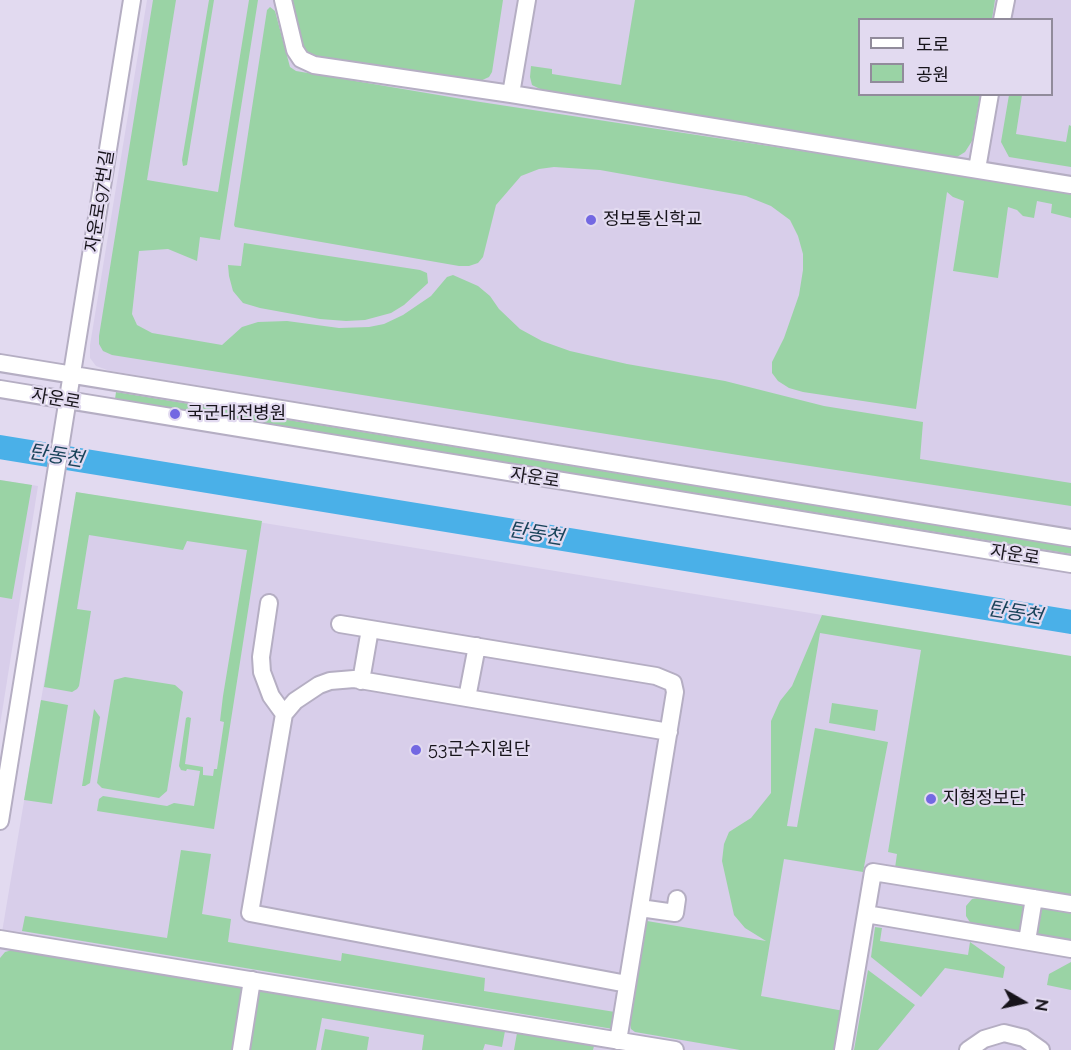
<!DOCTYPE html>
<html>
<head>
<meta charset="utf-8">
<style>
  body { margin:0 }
  #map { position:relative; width:1071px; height:1050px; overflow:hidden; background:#e2daf0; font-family:Raleway,"Noto Sans KR",sans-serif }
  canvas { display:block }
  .legend { position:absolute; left:858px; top:18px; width:195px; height:78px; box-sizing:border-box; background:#e2daf0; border:2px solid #918b9b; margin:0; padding:8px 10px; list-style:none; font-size:18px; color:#17141b }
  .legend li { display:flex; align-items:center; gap:12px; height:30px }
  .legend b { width:30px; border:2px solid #918b9b }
  .north { position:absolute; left:993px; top:972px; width:60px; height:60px; -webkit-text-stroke:4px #e2daf0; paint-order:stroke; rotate:99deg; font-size:16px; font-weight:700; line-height:24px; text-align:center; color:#17141b }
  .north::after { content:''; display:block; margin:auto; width:21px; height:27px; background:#17141b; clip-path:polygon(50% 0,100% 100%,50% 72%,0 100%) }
</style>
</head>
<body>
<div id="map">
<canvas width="1071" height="1050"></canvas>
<ul class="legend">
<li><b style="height:8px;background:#fff"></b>도로</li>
<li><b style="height:16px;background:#9ad3a5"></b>공원</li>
</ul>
<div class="north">N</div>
</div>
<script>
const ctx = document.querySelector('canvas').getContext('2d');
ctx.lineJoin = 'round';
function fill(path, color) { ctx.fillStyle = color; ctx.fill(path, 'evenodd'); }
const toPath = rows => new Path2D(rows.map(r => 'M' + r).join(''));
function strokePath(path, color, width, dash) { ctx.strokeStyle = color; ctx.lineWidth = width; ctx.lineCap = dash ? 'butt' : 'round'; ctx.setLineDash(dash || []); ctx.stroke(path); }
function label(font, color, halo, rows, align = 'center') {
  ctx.font = font + ' Raleway,"Noto Sans KR",sans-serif'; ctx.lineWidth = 4.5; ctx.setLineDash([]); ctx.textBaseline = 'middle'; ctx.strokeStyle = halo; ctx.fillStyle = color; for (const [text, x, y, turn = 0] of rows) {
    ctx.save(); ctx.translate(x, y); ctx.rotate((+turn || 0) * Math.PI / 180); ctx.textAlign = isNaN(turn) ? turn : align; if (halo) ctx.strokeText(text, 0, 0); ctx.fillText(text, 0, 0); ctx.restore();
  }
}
fill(toPath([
  [147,0,1071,0,1071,528,110,371,96,366,90,358,90,345],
  [860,20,1052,20,1052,94,860,94],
  [0,480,38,486,0,725],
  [76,492,1071,656,1071,1050,0,1050,0,944]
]), '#d8ceea');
fill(toPath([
  [153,0,176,0,147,180,218,192,249,0,258,0,220,240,200,237,197,261,168,249,139,251,132,314,137,325,152,333,222,345,242,327,258,322,287,321,339,328,369,327,384,324,403,315,431,296,447,277,453,275,478,286,490,296,499,309,520,329,542,341,570,351,627,364,725,381,824,406,923,422,920,459,1071,483,1071,506,738,455,112,355,103,351,99,344,99,336],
  [209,0,214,0,187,165,183,166,182,160],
  [291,0,503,0,492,72,489,77,478,82,312,56,303,50],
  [635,0,995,0,992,19,860,20,860,94,980,95,972,141,965,152,957,157,953,157,648,110,544,91,532,85,530,77,531,66,552,69,552,74,621,85],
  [270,7,275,11,290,67,296,71,474,101,1071,192,1071,218,1051,213,1052,204,1037,201,1034,218,1023,216,1017,210,1008,207,998,278,953,271,964,201,953,197,947,192,916,409,803,392,789,388,778,381,772,373,772,362,784,338,799,295,803,270,803,254,798,236,790,220,771,206,746,196,600,170,554,167,539,169,521,176,496,205,483,257,478,263,469,266,459,266,235,227,234,225,267,10],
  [1009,95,1022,95,1016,134,1066,142,1069,125,1071,126,1071,167,1009,157,1001,142],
  [244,243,420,270,427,273,428,283,404,305,391,313,365,320,346,321,320,319,260,308,243,303,233,291,229,276,228,265,241,266],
  [116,392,1071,547,1071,554,115,399],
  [0,480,32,485,12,599,0,597],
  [76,492,262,521,214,829,97,811,99,799,103,796,167,806,174,803,194,806,200,771,187,769,186,771,181,770,179,766,186,718,188,717,191,718,185,764,203,767,203,775,213,776,214,769,217,769,224,722,220,721,223,696,247,550,187,541,183,550,89,535,77,609,91,611,79,686,77,689,72,692,44,687],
  [822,615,1071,656,1071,896,895,868,897,854,888,852,921,650,820,633,787,826,797,827,815,728,888,742,863,872,784,859,761,996,844,1011,838,1050,740,1050,635,1032,631,1029,630,1024,647,921,766,941,745,928,734,915,722,861,724,844,729,832,751,818,771,793,771,721,780,701,792,686],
  [125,677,175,685,183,692,167,791,159,798,102,788,97,783,114,680],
  [41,700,68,705,52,804,24,800],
  [832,703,878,710,875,731,829,723],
  [94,709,100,717,90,783,85,786,82,786],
  [181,850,211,854,202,914,231,919,228,942,341,961,342,953,485,978,484,991,615,1012,613,1029,22,931,25,916,167,938],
  [978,898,1024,906,1020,934,971,924,966,916,966,906,972,899],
  [1042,908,1071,913,1071,942,1037,937],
  [875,927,882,928,880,941,968,955,970,942,1005,967,1003,978,945,968,921,997,871,957],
  [12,950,245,985,234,1050,0,1050,0,958,5,952],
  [1071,962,1071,990,1047,985,1049,974],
  [868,970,915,1005,878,1050,854,1050],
  [261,989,505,1031,502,1047,485,1044,483,1050,422,1050,424,1035,322,1018,316,1050,247,1050,257,993],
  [325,1029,369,1037,367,1050,321,1050],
  [517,1033,594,1046,593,1050,514,1050]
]), '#9ad3a5');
strokePath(toPath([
  [0,447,1071,622]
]), '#4ab0e8', 24);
const minor = toPath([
  [283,0,295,50,301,59,314,65,511,94,1071,185],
  [1002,20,1006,0],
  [511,94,527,0],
  [977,169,990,94],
  [0,363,1071,538],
  [0,389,1071,564],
  [269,603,261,657,262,672,271,696,284,714],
  [340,624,656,676,673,683,675,692,618,1041],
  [361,681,370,629],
  [467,698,477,646],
  [0,821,132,0],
  [640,908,675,913,677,899],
  [866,914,1071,949],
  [0,939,675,1050],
  [1027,941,1034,898],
  [627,984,250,913,284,714,295,701,319,685,330,681,354,679,669,732],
  [241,1050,252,980],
  [843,1050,873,872,1071,904],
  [968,1050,984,1039,1004,1033,1024,1038,1041,1050]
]);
strokePath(minor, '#b5aec3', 20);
strokePath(minor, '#fff', 16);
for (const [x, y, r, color] of [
  [591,220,6,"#7368e2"],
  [175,414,6,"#7368e2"],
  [416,750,6,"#7368e2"],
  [931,799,6,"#7368e2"]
]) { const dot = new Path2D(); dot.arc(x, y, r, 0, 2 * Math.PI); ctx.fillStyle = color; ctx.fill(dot); strokePath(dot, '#e2daf0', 2); }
label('18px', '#17141b', '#e2daf0', [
  ["자운로97번길",100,201,-81],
  ["자운로",56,399,10],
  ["자운로",535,478,9],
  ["자운로",1015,555,9]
]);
label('18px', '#17141b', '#e2daf0', [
  ["정보통신학교",603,220],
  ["국군대전병원",187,414],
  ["53군수지원단",428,750],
  ["지형정보단",943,799]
], 'left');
label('italic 20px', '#19435a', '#e2daf0', [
  ["탄동천",56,456,9],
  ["탄동천",536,534,9],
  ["탄동천",1015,613,9]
]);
</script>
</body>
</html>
